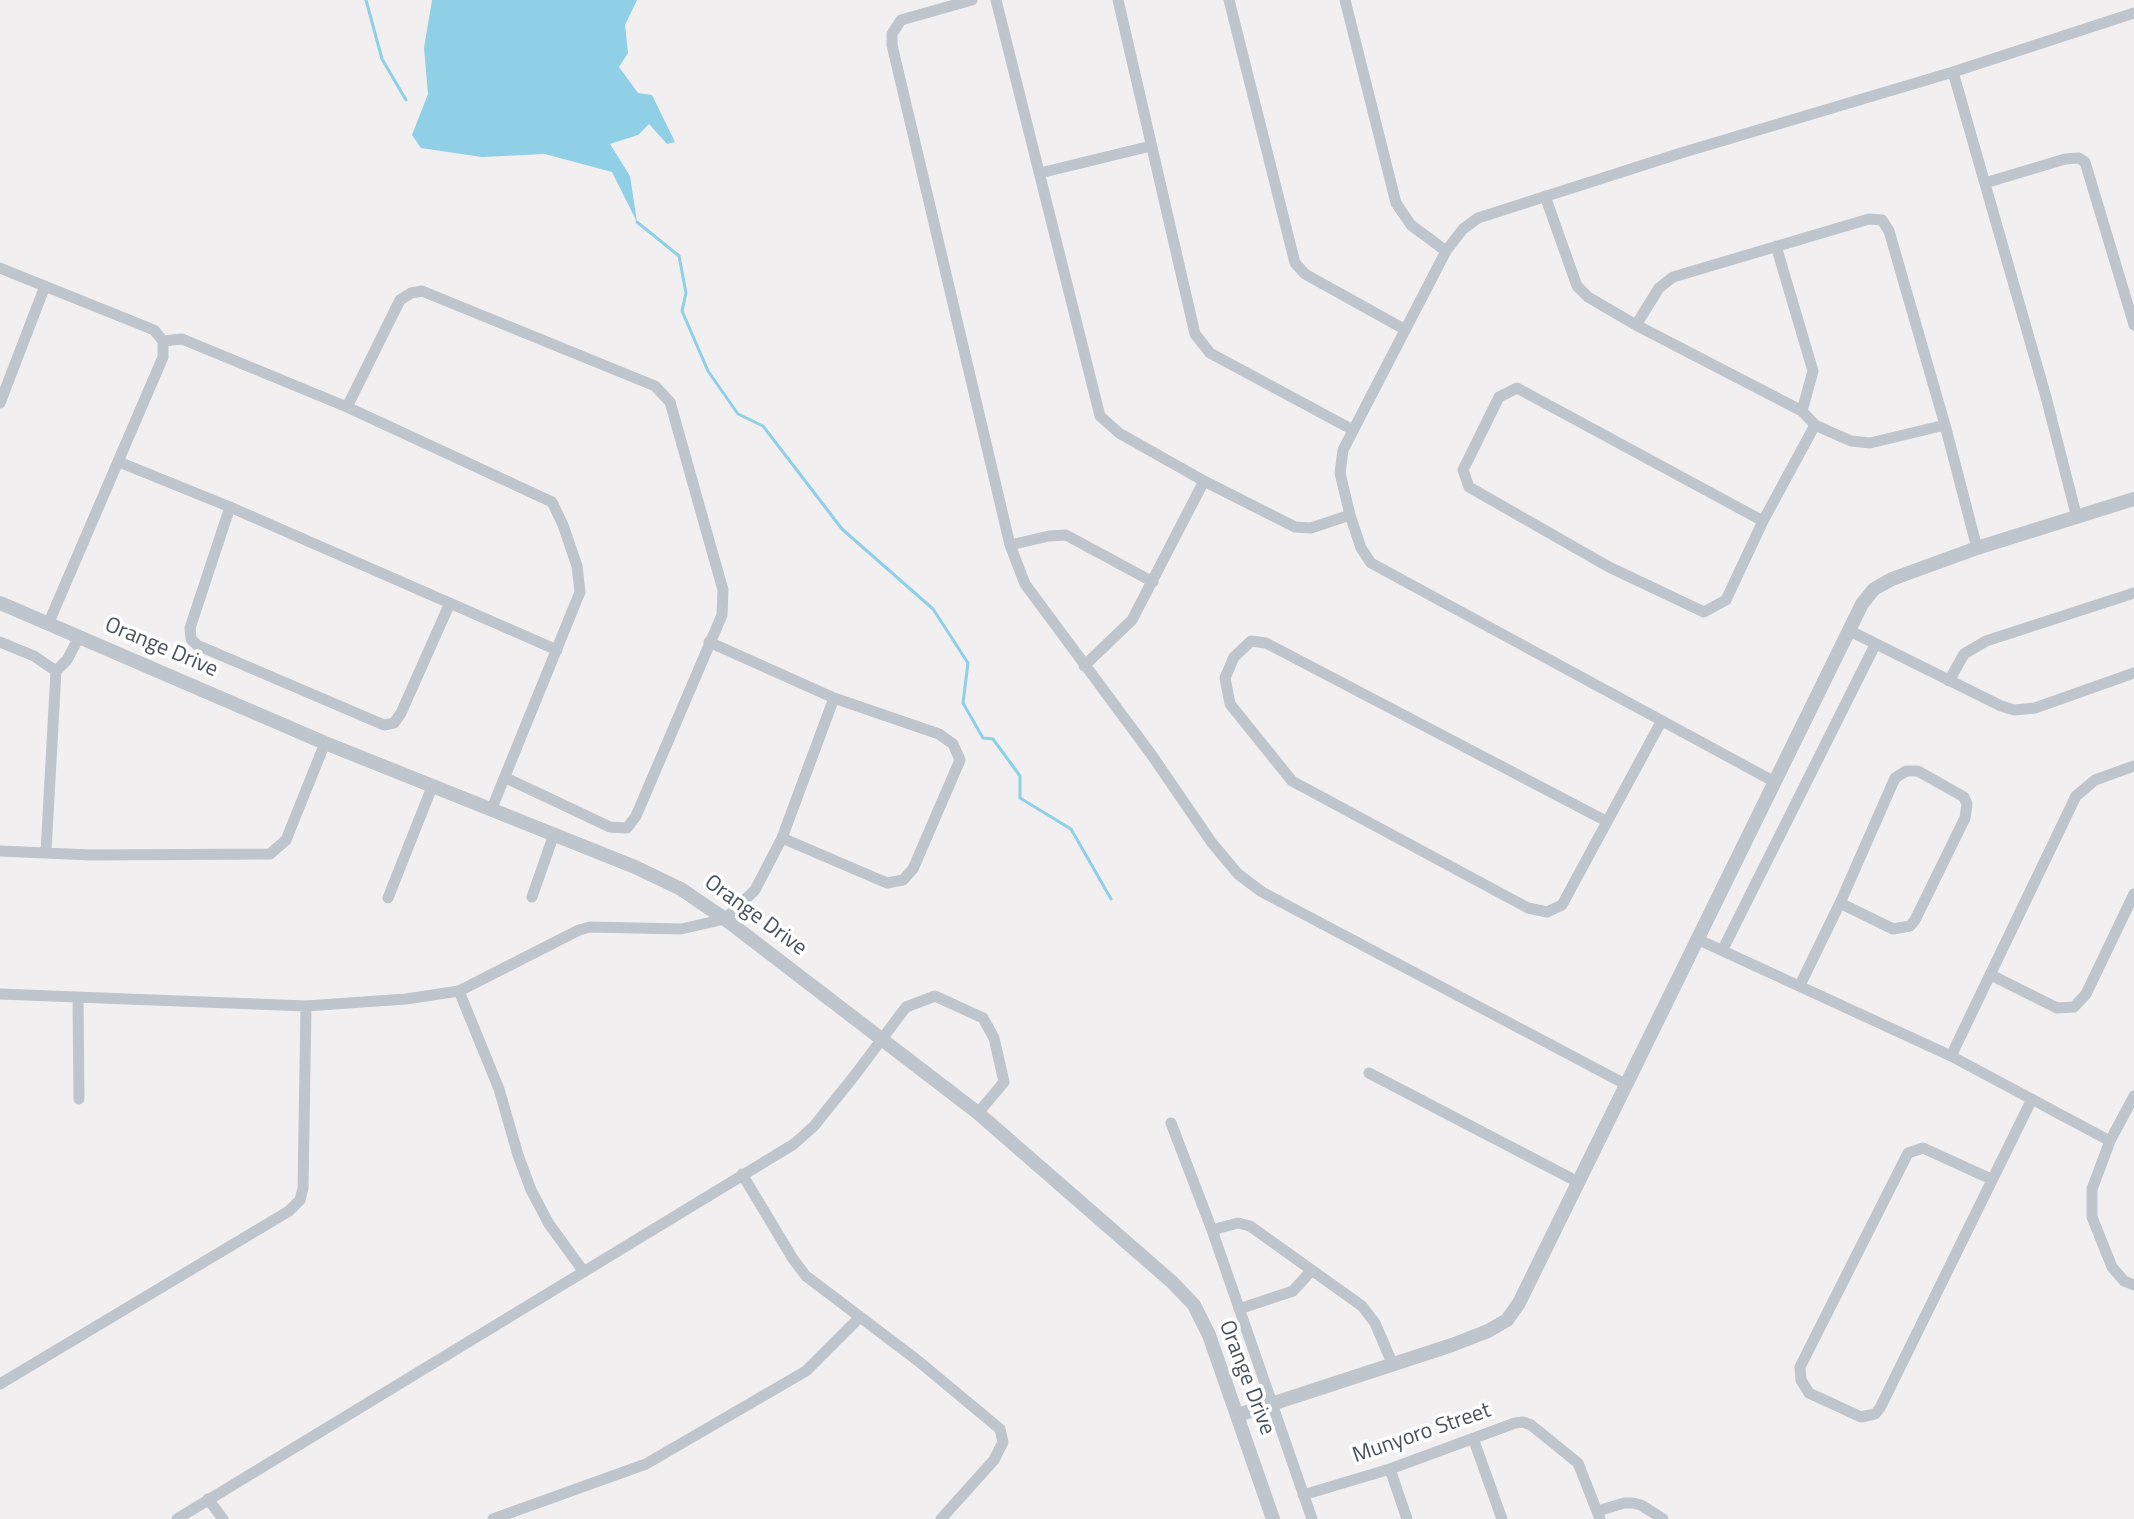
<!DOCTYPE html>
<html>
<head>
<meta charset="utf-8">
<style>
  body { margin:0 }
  canvas { display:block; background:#f1efef }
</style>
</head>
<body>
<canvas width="2134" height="1519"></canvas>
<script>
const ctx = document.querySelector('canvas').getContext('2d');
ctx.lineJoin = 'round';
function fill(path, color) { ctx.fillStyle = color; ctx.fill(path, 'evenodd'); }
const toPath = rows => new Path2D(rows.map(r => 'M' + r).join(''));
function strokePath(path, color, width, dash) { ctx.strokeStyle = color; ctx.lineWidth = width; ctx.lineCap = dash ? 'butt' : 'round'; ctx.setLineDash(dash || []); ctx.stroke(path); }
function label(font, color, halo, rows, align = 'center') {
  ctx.font = font + ' "Titillium Web",sans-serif'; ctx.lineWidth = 7; ctx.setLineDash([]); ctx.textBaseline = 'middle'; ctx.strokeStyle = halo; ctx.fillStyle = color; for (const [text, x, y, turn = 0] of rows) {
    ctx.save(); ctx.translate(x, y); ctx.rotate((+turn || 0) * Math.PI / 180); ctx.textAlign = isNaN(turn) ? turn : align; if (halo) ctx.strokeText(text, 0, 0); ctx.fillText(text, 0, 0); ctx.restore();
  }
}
fill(toPath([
  [432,0,637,0,625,25,628,53,619,67,638,93,652,95,675,142,667,144,649,124,638,135,610,144,630,176,637,222,612,172,545,154,482,157,421,148,412,135,428,94,424,48]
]), '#8fd0e7');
strokePath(toPath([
  [366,0,382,59,406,100],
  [637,222,679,256,686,293,682,311,708,371,738,414,763,426,842,529,933,609,968,663,963,703,983,738,993,739,1020,776,1020,798,1071,829,1111,899]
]), '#8fd0e7', 3);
strokePath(toPath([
  [972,0,901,20,892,34,892,45,1010,545,1025,584,1151,754,1212,843,1238,874,1262,892,1625,1084],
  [996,0,1100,416,1119,433,1204,481,1295,527,1311,528,1350,515],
  [1118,0,1195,334,1210,353,1353,430],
  [1229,0,1295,263,1305,274,1404,329],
  [1345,0,1396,203,1411,225,1446,251],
  [1953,72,2046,397,2077,518],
  [1040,173,1151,146],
  [1985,183,2065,159,2079,158,2085,162,2134,325],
  [1545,196,1577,286,1588,297,1636,325,1802,411,1815,425,1851,441,1870,443,1945,425],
  [1776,246,1813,371,1802,411],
  [0,268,154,330,163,341,163,357,49,622],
  [1636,325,1659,288,1673,277,1869,219,1882,220,1889,231,1945,425,1977,548],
  [163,341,182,339,347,407,552,502,563,525,577,566,580,592,492,808],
  [0,403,45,286],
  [347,407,400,300,411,293,422,291,655,386,670,402,723,590,722,615,636,816,627,828,610,827,506,778],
  [119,462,230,507,557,650],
  [230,507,190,628,191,639,197,645,384,725,394,723,401,713,450,603],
  [1763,521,1517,388,1499,397,1463,470,1469,487,1609,567,1704,612,1726,600,1763,521,1815,425],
  [1010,545,1049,536,1066,535,1153,582],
  [1848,630,2001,706,2014,710,2035,708,2134,673],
  [0,642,34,656,56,671,46,852],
  [709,642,834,698,939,734,953,744,960,760,913,869,903,880,887,883,782,838],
  [1084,666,1132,620,1204,481],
  [56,671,67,660,79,637],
  [1949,681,1964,654,1986,641,2134,593],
  [1773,781,1371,563,1361,548,1350,515,1340,473,1343,450,1446,251,1463,229,1478,218,1681,153,1953,72,2134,13],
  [1606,821,1266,643,1251,641,1234,657,1225,678,1230,704,1292,781,1528,908,1547,912,1562,905,1661,722],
  [0,851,91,855,270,854,286,840,325,743],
  [532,897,554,834],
  [388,898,432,787],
  [1697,939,1951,1056,2110,1141,2092,1189,2092,1217,2112,1267,2124,1281,2134,1285],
  [1723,949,1875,645],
  [1991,975,2057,1008,2074,1007,2086,994,2134,894],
  [1800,985,1840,903,1895,778,1906,771,1918,771,1964,797,1967,804,1965,818,1915,920,1910,926,1893,929,1840,903],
  [459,991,499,1089,518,1155,531,1190,549,1224,584,1272],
  [0,994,306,1006,406,999,459,991,579,930,590,927,681,929,725,919,755,890,782,838,834,698],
  [78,998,79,1099],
  [1951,1056,2076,796,2095,780,2134,766],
  [1369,1073,1578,1182],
  [1171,1123,1212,1230,1312,1519],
  [2110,1141,2134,1096],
  [742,1174,793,1259,806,1276,917,1360,1000,1429,1003,1442,994,1460,941,1519],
  [1991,1179,1923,1148,1908,1153,1800,1367,1801,1380,1809,1393,1861,1417,1875,1414,1880,1408,2032,1099],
  [1212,1230,1238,1223,1250,1226,1362,1306,1375,1323,1393,1365],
  [1239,1309,1293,1291,1311,1271],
  [0,1384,289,1211,300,1200,303,1188,306,1006],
  [1473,1438,1502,1519],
  [1390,1469,1407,1519],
  [1303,1495,1390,1469,1515,1423,1523,1422,1531,1425,1578,1463,1600,1519],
  [208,1499,223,1519],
  [1598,1511,1624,1503,1633,1503,1641,1505,1663,1519],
  [177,1519,794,1144,814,1126,855,1075,906,1007,935,996,983,1018,994,1038,1004,1082,978,1113],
  [493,1519,646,1464,806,1371,860,1317]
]), '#bec5cd', 11);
strokePath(toPath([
  [0,603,325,743,635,867,681,889,725,919,978,1113,1172,1282,1194,1305,1209,1335,1273,1519],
  [1238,1415,1452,1345,1488,1331,1507,1320,1519,1303,1862,604,1874,589,1892,579,1977,548,2134,499]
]), '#bec5cd', 14);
label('22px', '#48515b', '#fff', [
  ["Orange Drive",161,648,23],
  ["Orange Drive",755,916,36],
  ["Orange Drive",1246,1378,69],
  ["Munyoro Street",1422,1434,-19]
]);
</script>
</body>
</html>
